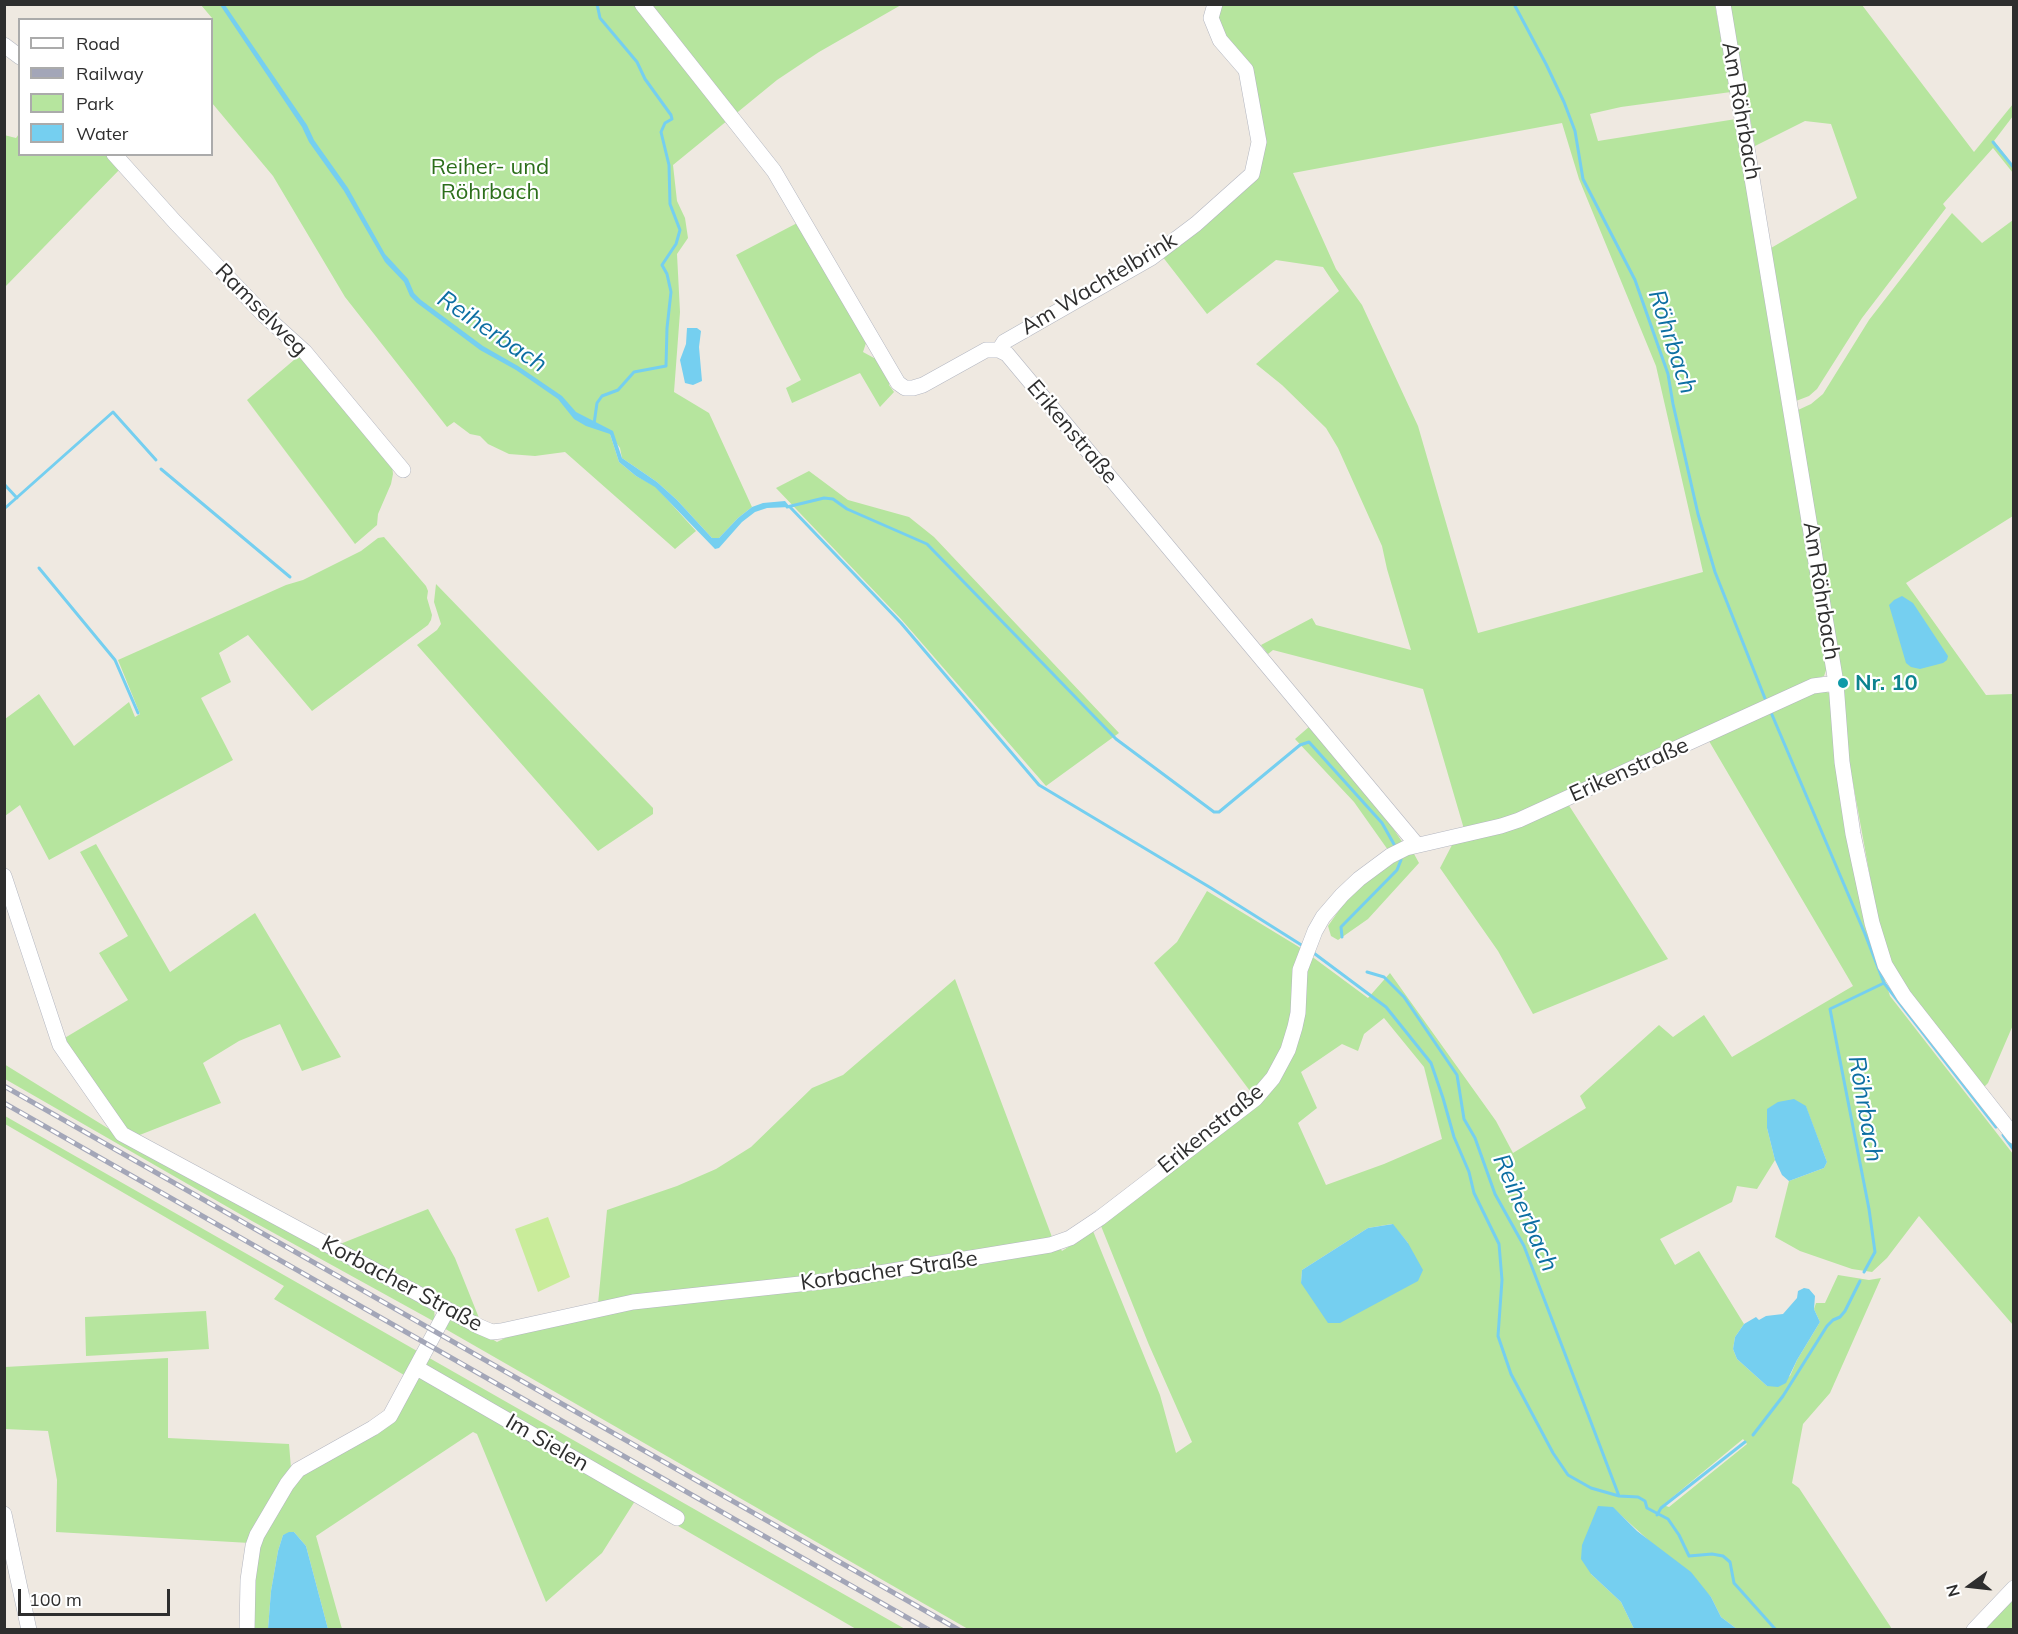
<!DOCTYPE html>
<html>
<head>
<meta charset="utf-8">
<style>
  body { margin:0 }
  #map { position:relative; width:2018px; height:1634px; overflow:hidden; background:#efe9e1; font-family:Mulish,sans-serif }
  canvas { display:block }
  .frame { position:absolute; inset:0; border:6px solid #2e2e2e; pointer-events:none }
  .legend { position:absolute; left:18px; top:18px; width:195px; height:138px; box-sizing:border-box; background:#fff; border:2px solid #ababab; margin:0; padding:8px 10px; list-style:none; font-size:18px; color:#2e2e2e }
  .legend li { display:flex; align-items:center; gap:12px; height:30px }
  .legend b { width:30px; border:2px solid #ababab }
  .north { position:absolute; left:1940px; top:1556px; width:60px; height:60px; -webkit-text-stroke:4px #fff; paint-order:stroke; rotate:255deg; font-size:16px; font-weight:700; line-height:24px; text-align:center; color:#2e2e2e }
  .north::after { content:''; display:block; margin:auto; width:21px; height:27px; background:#2e2e2e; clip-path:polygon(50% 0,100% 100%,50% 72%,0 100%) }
  .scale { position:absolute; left:18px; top:1589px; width:152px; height:27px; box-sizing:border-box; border:3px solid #2e2e2e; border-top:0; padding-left:8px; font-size:18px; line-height:21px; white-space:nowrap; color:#2e2e2e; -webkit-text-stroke:4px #fff; paint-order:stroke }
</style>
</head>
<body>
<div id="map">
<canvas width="2018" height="1634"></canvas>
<div class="frame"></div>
<ul class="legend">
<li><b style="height:8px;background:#fff"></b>Road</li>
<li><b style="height:8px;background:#a3a6b8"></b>Railway</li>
<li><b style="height:16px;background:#b6e59e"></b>Park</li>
<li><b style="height:16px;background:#75cff0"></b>Water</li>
</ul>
<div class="north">N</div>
<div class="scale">100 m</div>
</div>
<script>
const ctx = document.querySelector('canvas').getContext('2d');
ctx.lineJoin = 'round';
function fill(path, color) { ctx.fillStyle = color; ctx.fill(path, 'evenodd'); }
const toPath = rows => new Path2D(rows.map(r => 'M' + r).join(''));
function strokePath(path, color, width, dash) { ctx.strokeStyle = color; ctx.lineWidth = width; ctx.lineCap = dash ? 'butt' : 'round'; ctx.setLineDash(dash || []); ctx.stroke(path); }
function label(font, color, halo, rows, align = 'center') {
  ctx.font = font + ' Mulish,sans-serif'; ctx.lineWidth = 4.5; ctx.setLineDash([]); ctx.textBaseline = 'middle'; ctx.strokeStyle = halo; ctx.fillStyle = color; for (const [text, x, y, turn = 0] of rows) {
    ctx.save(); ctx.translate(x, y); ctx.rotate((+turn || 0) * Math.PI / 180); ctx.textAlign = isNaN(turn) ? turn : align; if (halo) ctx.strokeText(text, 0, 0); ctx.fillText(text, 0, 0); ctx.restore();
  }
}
fill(toPath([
  [201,5,901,5,819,52,777,80,673,165,677,201,685,218,688,238,677,254,680,312,674,392,709,413,752,507,738,518,719,538,712,538,677,500,657,482,622,458,620,448,610,434,619,462,636,476,655,486,696,531,675,549,565,452,535,456,509,454,488,444,480,436,470,434,454,422,447,427,345,297,273,176,212,103,212,18],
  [1218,5,1715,5,1731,92,1621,107,1590,114,1598,141,1736,119,1829,662,1824,676,1748,708,1516,814,1464,829,1423,689,1273,650,1268,654,1261,645,1312,618,1316,625,1411,650,1387,569,1382,546,1338,448,1326,428,1282,385,1256,364,1339,291,1323,267,1276,260,1207,314,1162,256,1256,177,1250,69,1224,39,1215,18],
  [1562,123,1579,179,1656,366,1703,572,1478,633,1418,426,1362,305,1336,269,1293,173],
  [1730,5,1862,5,1974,152,2013,104,2013,116,1994,141,2013,165,2013,173,1993,148,1943,204,1946,208,1862,318,1817,389,1809,396,1796,401,1771,248,1857,198,1831,124,1805,121,1755,146],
  [19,134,20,154,108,155,121,168,5,287,4,135,16,138],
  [1952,213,1982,243,2013,220,2013,516,1906,583,1986,695,2013,694,2013,1025,1988,1083,1982,1089,1907,994,1890,963,1878,921,1849,761,1798,410,1811,404,1823,394,1869,320],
  [801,221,867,340,863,352,874,358,877,356,890,380,889,385,894,392,880,407,860,373,792,403,786,388,801,380,736,255],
  [301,354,392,465,393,474,391,484,378,514,377,525,355,544,247,400],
  [809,471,848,500,909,517,934,537,1119,733,1046,786,901,619,776,488],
  [384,537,426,586,428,591,427,598,432,615,431,620,428,625,312,711,248,635,219,653,231,682,201,698,233,760,49,860,20,805,5,816,5,719,39,694,74,746,129,702,135,717,140,714,118,660,286,585,303,580,361,551,378,538],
  [436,584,653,808,653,814,598,851,417,645,437,630,441,624,434,602],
  [1821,690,1832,694,1884,977,1890,996,2013,1154,2013,1325,1919,1216,1887,1258,1872,1272,1852,1269,1800,1251,1775,1237,1789,1181,1824,1168,1827,1162,1806,1107,1767,1128,1775,1160,1757,1189,1737,1186,1732,1202,1660,1239,1675,1265,1699,1251,1744,1324,1735,1337,1733,1349,1737,1359,1767,1386,1790,1376,1797,1360,1820,1322,1814,1309,1816,1303,1825,1303,1838,1275,1869,1280,1881,1278,1830,1393,1803,1424,1792,1483,1799,1488,1892,1629,1737,1629,1721,1617,1711,1597,1613,1508,1591,1574,1621,1602,1634,1629,968,1629,442,1327,452,1319,461,1321,497,1342,507,1337,653,1305,840,1286,915,1275,1060,1248,1062,1251,1093,1231,1160,1395,1176,1453,1192,1442,1149,1345,1101,1226,1259,1103,1154,963,1177,942,1207,891,1299,947,1368,998,1390,973,1496,1121,1513,1153,1586,1108,1580,1096,1659,1025,1673,1037,1704,1015,1732,1057,1853,986,1709,741],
  [1384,1018,1424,1067,1442,1139,1384,1164,1326,1185,1298,1123,1317,1108,1301,1072,1342,1044,1358,1051,1364,1034],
  [1392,1224,1408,1243,1301,1283,1302,1270,1368,1228],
  [1743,1439,1747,1444,1669,1507,1663,1505],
  [1310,726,1386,818,1403,843,1388,850,1354,802,1295,739],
  [1568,804,1668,959,1533,1014,1498,951,1440,868,1452,845],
  [96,844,170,972,255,913,341,1057,302,1071,280,1024,239,1041,203,1063,221,1103,132,1138,63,1039,128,1000,99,953,128,936,80,852],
  [1413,852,1419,863,1368,919,1338,940,1331,936,1328,926,1349,896,1392,861],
  [955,979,1052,1237,912,1263,598,1304,607,1210,677,1186,716,1169,751,1147,812,1088,843,1075],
  [4,1064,114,1132,434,1307,435,1322,252,1221,5,1079],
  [5,1116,752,1542,905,1629,856,1629,635,1501,602,1553,546,1602,477,1434,473,1432,316,1536,342,1629,328,1629,306,1546,294,1532,283,1535,278,1551,271,1591,268,1629,250,1629,250,1609,261,1536,301,1474,377,1432,416,1382,274,1299,284,1286,5,1124],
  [428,1209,455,1258,481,1323,335,1246],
  [206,1311,209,1349,86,1356,85,1317],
  [168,1358,168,1438,289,1444,291,1468,250,1543,56,1532,57,1480,48,1431,5,1429,5,1367],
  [2013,1594,2013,1629,1981,1629]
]), '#b6e59e');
fill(toPath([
  [548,1217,570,1277,538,1292,515,1229]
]), '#c9ec9a');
fill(toPath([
  [220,5,225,5,307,125,314,140,348,188,385,254,408,279,414,293,421,300,483,346,518,366,562,396,576,412,613,431,622,458,657,482,677,500,712,538,719,538,738,518,752,507,763,503,785,501,790,507,767,508,755,512,742,522,719,548,715,549,655,487,636,476,619,462,610,434,586,426,574,419,558,399,516,370,480,350,417,303,410,296,404,282,385,262,344,191,309,142,302,127],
  [687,328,697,328,701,331,699,347,702,381,693,385,685,383,680,360,686,344],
  [1902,596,1913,603,1948,656,1947,660,1943,663,1920,669,1911,667,1906,663,1889,605,1894,600],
  [1794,1099,1806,1106,1827,1162,1824,1168,1789,1181,1782,1175,1775,1160,1767,1128,1767,1109,1778,1102],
  [1393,1224,1408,1243,1423,1270,1418,1281,1340,1323,1328,1323,1301,1283,1302,1270,1368,1228],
  [1804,1288,1809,1289,1815,1296,1814,1309,1820,1322,1797,1360,1786,1383,1778,1387,1767,1386,1737,1359,1733,1349,1735,1337,1744,1324,1756,1317,1759,1320,1766,1316,1783,1314,1797,1298,1798,1291],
  [1598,1506,1613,1507,1637,1531,1691,1572,1711,1597,1721,1617,1737,1629,1634,1629,1621,1602,1591,1574,1581,1559,1582,1545],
  [289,1532,294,1532,306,1546,328,1629,268,1629,271,1591,278,1551,283,1535]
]), '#75cff0');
strokePath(toPath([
  [1514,4,1546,64,1564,102,1575,131,1583,179,1635,280,1668,374,1673,404,1698,514,1715,572,1766,701],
  [1993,142,2014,168],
  [594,424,597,403,602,396,618,390,634,372,666,366,667,328,671,292,667,274,662,265,676,244,680,230,670,204,669,165,661,132,665,123,672,119,671,115,645,79,637,62,600,18,597,4],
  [161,469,290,577],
  [4,484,17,498],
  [787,507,824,498,833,499,847,509,927,544,1116,739,1214,812,1219,812,1300,745,1309,742,1382,823,1395,846],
  [790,507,901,623,1039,785,1211,888,1303,946],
  [4,509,113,412,156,460],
  [39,568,115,660,138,713],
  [1770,710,1865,934,1884,983,1996,1127],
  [1342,937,1341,927,1397,870,1401,860,1399,855],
  [1311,951,1386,1007,1431,1063,1443,1098,1454,1137,1469,1172,1474,1193,1499,1244,1502,1280,1498,1336,1511,1374,1553,1453,1568,1475,1591,1488,1619,1496,1638,1497,1645,1501,1647,1508,1668,1519,1679,1535,1689,1556,1712,1554,1723,1556,1730,1562,1734,1583,1776,1630],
  [1367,972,1384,977,1404,997,1457,1075,1464,1119,1475,1138,1495,1194,1524,1246,1619,1496],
  [2003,1135,2014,1150],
  [1864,1272,1875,1252,1869,1209,1830,1009,1884,983],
  [1753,1435,1783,1396,1827,1326,1833,1320,1840,1317,1845,1311,1860,1281],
  [1657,1515,1661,1508,1745,1442]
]), '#75cff0', 3);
const minor = toPath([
  [642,4,774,171,898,383,905,388,913,388,923,385,986,350,999,350,1007,354,1417,845],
  [1723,4,1836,683,1842,762,1853,834,1872,923,1885,965,1904,996,2014,1136],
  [4,45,20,57],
  [114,154,175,222,263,314,305,352,403,470],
  [999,350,1004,342,1151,258,1196,224,1252,174,1259,142,1246,70,1220,40,1211,18,1215,4],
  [4,876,60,1045,122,1134,478,1326,492,1332,501,1331,633,1302,837,1280,1050,1245,1070,1238,1100,1218,1255,1099,1273,1078,1288,1050,1295,1027,1298,1013,1300,970,1315,931,1323,917,1342,895,1359,879,1390,856,1406,848,1501,826,1519,820,1813,686,1836,683],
  [417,1368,677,1518],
  [4,1514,29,1630],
  [247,1630,248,1580,253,1546,257,1535,287,1484,298,1470,373,1428,390,1416,447,1310],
  [1974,1630,2014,1588]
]);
strokePath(minor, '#b4b7c1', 16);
strokePath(minor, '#fff', 15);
const rail = toPath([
  [4,1086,959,1630],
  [4,1103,929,1630]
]);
strokePath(rail, '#a3a6b8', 5);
strokePath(rail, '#fff', 3, [9]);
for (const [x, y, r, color] of [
  [1843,683,6,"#0f9aa8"]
]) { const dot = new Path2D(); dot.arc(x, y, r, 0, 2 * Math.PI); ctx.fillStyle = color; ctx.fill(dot); strokePath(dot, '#fff', 2); }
label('22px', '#2e2e2e', '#fff', [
  ["Am Röhrbach",1741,111,80],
  ["Am Wachtelbrink",1099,284,-31],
  ["Ramselweg",261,310,45],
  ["Erikenstraße",1072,432,50],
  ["Am Röhrbach",1821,591,81],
  ["Erikenstraße",1629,770,-24],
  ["Erikenstraße",1211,1129,-39],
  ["Korbacher Straße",889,1271,-8],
  ["Korbacher Straße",402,1284,28],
  ["Im Sielen",547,1443,30]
]);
label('22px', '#2c6e1b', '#fff', [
  ["Reiher- und",490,167],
  ["Röhrbach",490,192]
]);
label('bold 22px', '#0d838f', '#fff', [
  ["Nr. 10",1855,683]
], 'left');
label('italic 24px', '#0d6fa3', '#fff', [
  ["Reiherbach",492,332,34],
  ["Röhrbach",1672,342,72],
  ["Röhrbach",1865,1109,80],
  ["Reiherbach",1525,1213,66]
]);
</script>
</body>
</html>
